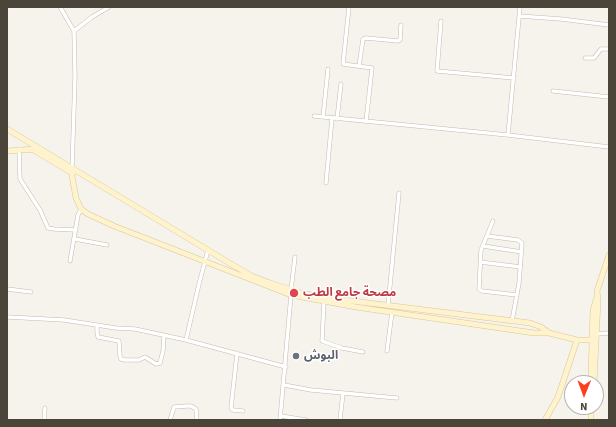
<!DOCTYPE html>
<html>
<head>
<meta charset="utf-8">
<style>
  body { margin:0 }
  #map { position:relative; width:616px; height:427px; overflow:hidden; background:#f6f3ec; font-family:"Source Sans 3",sans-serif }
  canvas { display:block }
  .frame { position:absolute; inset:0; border:8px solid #4b4439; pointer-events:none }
  .north { position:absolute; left:564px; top:375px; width:40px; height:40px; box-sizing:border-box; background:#fff; border:1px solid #b7b4b0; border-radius:50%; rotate:181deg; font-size:11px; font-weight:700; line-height:16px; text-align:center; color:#4b4439 }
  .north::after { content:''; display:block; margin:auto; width:14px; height:18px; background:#fc3f1d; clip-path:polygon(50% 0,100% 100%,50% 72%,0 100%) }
</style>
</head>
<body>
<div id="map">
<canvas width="616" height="427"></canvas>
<div class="frame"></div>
<div class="north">N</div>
</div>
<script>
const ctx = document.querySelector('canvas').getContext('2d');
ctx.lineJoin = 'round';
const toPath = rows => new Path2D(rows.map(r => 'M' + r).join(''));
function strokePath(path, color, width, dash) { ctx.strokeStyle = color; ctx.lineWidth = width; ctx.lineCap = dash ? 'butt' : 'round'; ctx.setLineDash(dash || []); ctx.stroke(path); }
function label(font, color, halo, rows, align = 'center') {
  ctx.font = font + ' "Source Sans 3","Noto Sans Arabic",sans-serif'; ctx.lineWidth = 3; ctx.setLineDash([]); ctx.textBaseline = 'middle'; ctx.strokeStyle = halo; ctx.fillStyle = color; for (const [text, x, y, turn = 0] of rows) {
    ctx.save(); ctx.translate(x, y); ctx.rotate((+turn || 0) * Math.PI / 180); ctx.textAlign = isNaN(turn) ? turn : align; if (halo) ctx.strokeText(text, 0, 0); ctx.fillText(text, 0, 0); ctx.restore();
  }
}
const street = toPath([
  [60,7,74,31,75,77,72,169],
  [349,7,343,64,372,68,366,122],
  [519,16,561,19,609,25],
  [441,21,437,71,514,78],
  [74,31,92,17,109,7],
  [585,58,594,58,601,49,609,49],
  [359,66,363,39,366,38,398,41,400,40,401,25],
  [553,91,609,97],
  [314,116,508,135,609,147],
  [323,117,328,69],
  [337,119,341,84],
  [508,135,520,7],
  [19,149,20,179,40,210,48,228,54,229,76,230],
  [326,183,332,118],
  [493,221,481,250,479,289,482,291,517,295],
  [487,236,518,240,522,243,519,283,512,321],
  [75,239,107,245],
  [483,246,522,252],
  [70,261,78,215,81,209],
  [480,262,521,267],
  [7,289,31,292],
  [291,290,295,257],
  [324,302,322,341,342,348,363,352],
  [388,306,399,193],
  [7,317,64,320,116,328,135,329,186,340,286,367],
  [97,325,97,332,98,337,119,341,120,356,121,359,125,360,139,360,145,357,156,364,160,363,163,351,164,336],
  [596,334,609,333],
  [186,340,199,284,208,250],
  [387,351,392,312],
  [237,353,231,408,233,410,243,411],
  [284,385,311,390,397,398],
  [281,416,306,420],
  [44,420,45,408],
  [170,420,174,407,187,406,191,406,196,409,197,420],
  [280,420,291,295],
  [340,420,343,393]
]);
const secondary = toPath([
  [7,129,231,264,252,276,270,283,301,293,328,298,530,323,541,327,549,333],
  [32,149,72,173],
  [7,151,35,149],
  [75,171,72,173,72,176,76,198,81,209,88,214,114,226,291,295,356,307,534,333,549,333,577,340,596,340],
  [591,376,593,310,597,297],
  [594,383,598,300,597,291,609,255],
  [545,420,558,397,577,340],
  [591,420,591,407]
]);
strokePath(street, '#c2bbae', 4.5);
strokePath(secondary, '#d6c79b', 6);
strokePath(street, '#fff', 3.5);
strokePath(secondary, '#fff3cd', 5);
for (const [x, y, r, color] of [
  [294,293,5,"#e0444e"],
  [296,356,4,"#6b7280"]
]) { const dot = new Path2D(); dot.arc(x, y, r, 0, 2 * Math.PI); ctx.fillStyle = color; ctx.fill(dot); strokePath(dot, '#fff', 1.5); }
label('bold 12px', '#be3a42', '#fff', [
  ["مصحة جامع الطب",303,293]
], 'left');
label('bold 12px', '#5b616d', '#fff', [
  ["البوش",304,356]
], 'left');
</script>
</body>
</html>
